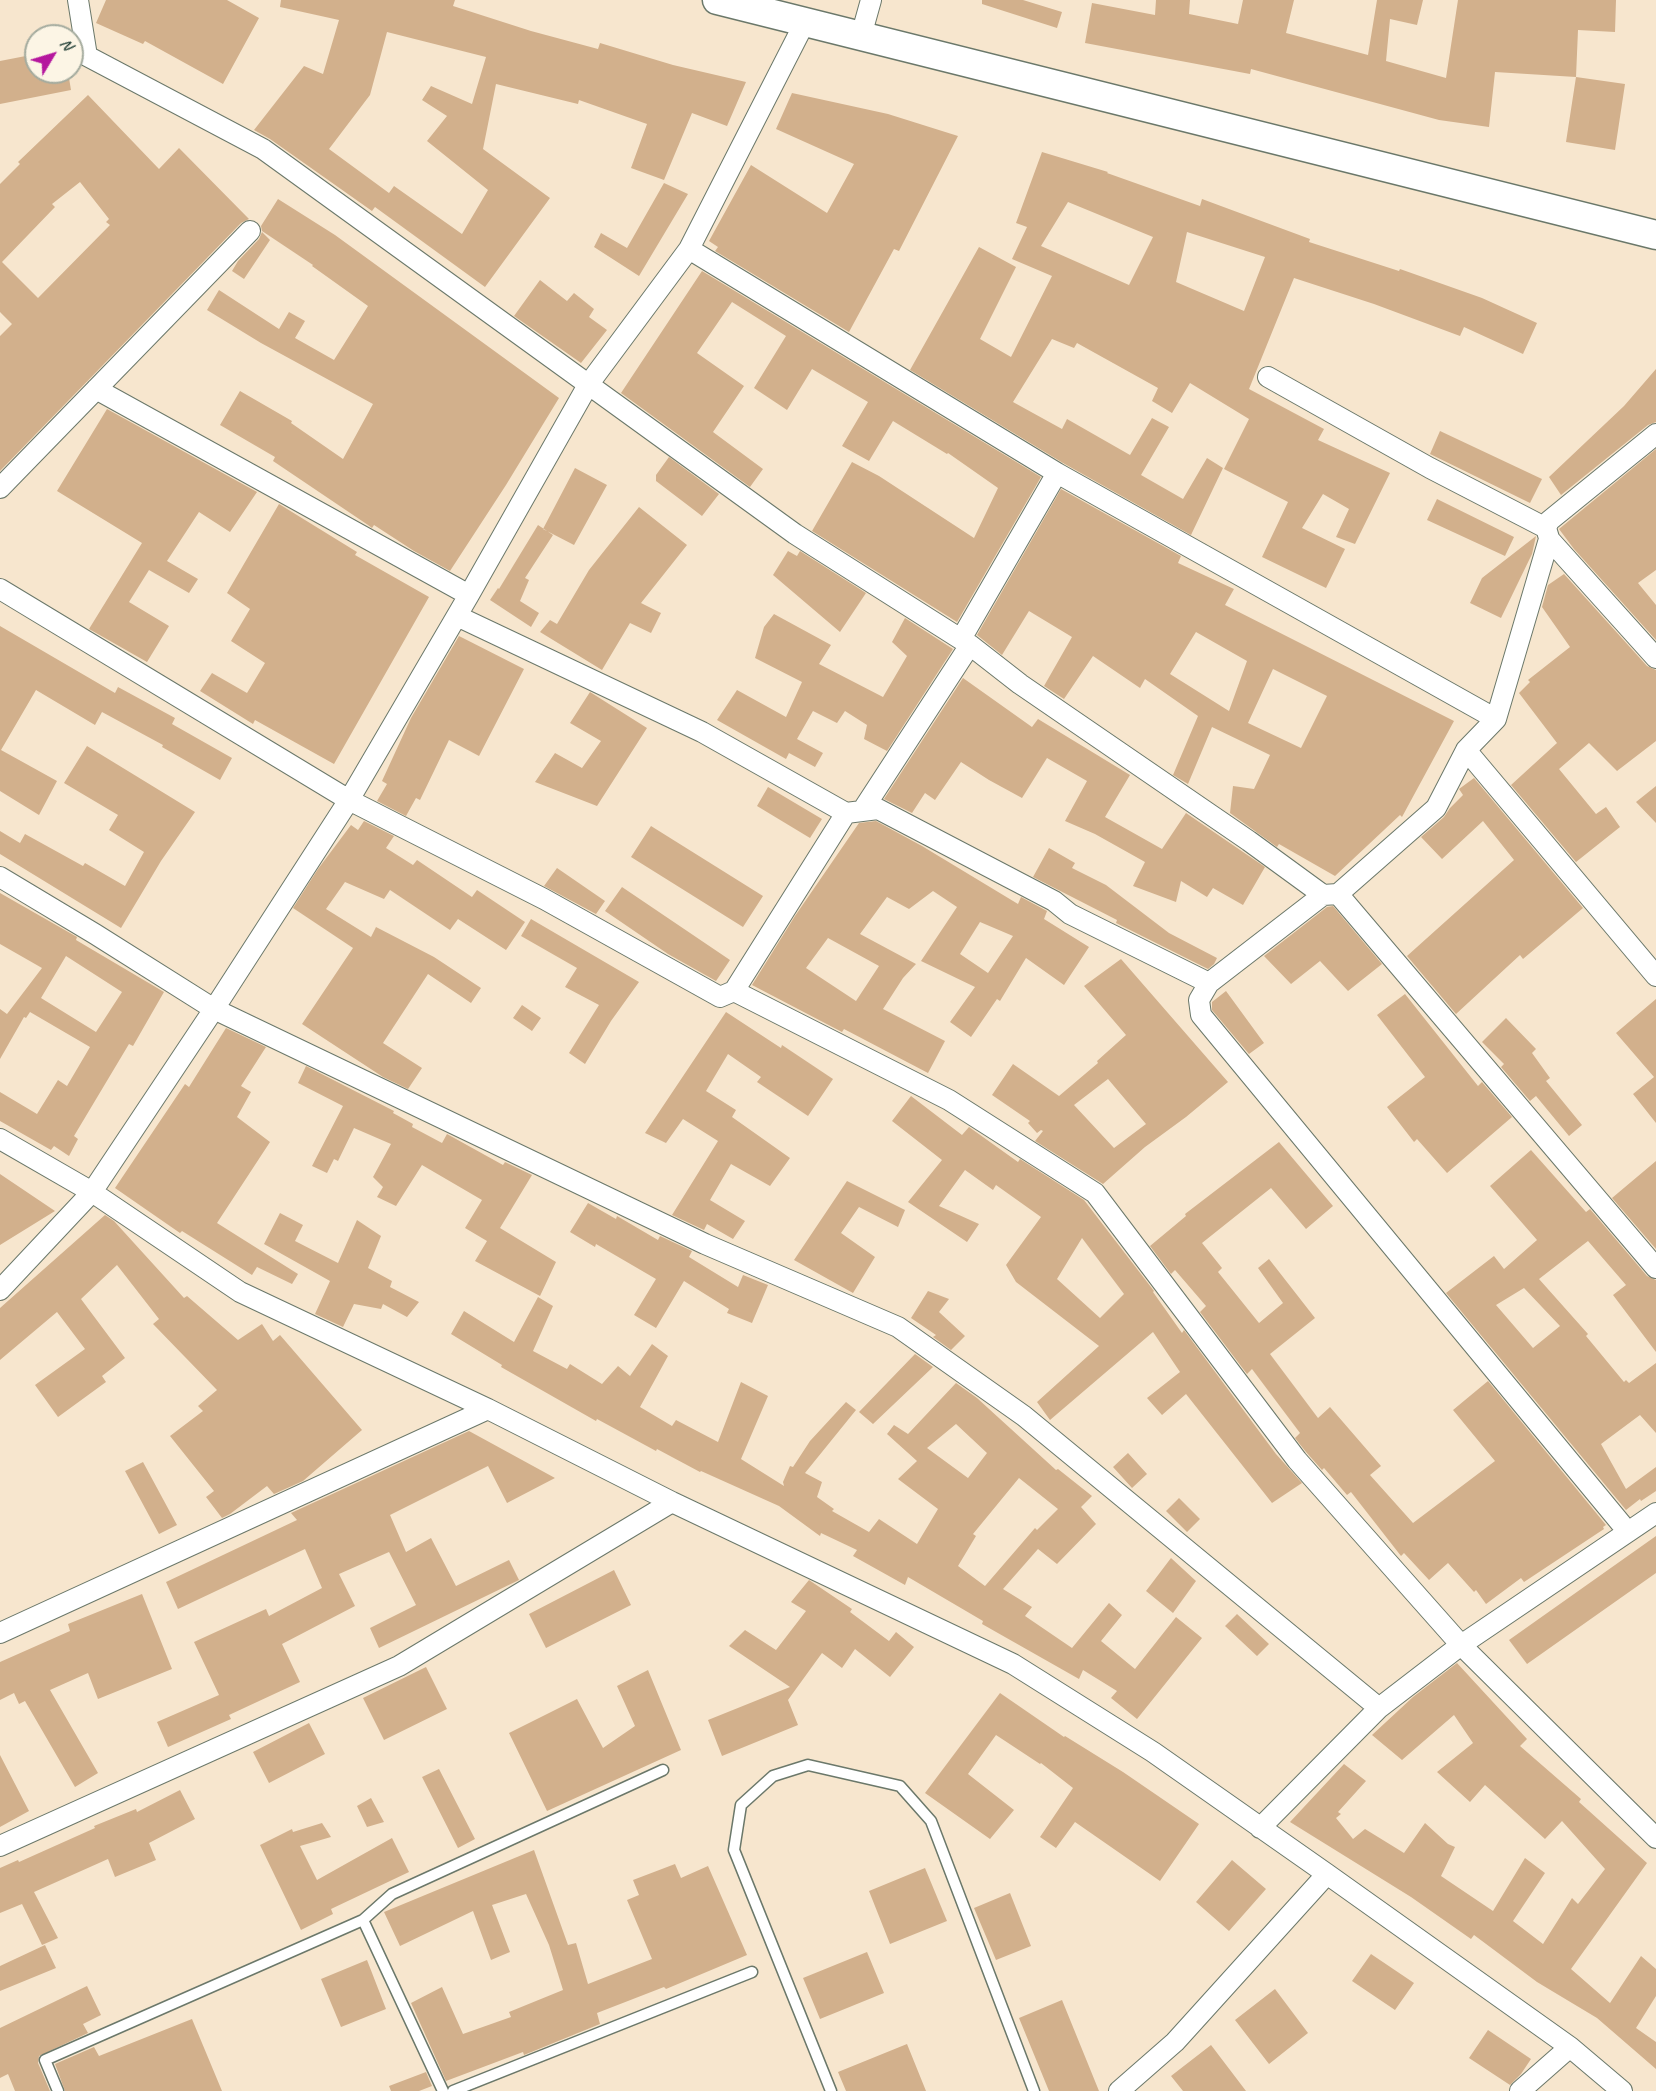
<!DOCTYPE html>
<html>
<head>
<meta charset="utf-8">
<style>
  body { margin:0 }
  #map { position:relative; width:1656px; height:2091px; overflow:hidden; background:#f7e6ce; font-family:Caveat,sans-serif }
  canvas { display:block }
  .north { position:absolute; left:24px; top:24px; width:60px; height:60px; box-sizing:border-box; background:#fcf5e5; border:2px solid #a4ab9e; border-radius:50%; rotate:52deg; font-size:16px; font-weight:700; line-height:24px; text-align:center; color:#1f3d34 }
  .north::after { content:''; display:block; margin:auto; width:21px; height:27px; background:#b5179e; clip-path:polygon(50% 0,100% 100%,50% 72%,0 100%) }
</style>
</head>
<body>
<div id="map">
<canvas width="1656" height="2091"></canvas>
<div class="north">N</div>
</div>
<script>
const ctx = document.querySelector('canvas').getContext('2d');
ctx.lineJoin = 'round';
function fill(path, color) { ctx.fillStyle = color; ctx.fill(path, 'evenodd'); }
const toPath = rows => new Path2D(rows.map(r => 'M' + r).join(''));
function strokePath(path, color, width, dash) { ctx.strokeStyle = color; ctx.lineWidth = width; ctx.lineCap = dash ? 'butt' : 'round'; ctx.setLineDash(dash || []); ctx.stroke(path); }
fill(toPath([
  [106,0,227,0,259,18,223,84,145,41,143,44,96,23],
  [281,0,455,0,453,6,531,31,598,49,600,43,673,65,746,82,727,126,692,113,664,180,631,168,647,124,579,100,578,104,496,84,483,149,550,198,485,287,375,207,372,211,270,139,254,130,304,66,323,74,339,20,280,7],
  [387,32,486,57,472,104,431,86,422,100,447,116,427,141,488,190,462,234,394,186,389,193,329,149,370,95],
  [982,0,1023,0,1062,12,1057,28,982,4],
  [1156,0,1190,0,1189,14,1238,24,1243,0,1294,0,1286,33,1368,55,1377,0,1423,0,1417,25,1390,19,1386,61,1446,78,1458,0,1616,0,1615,32,1578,30,1576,77,1495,72,1489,127,1439,120,1251,69,1250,74,1085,43,1092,3,1155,15],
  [36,54,36,72,68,72,71,90,0,104,0,61],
  [1576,77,1625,84,1615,150,1566,142],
  [792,93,888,114,958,136,899,251,894,249,849,332,715,251,718,247,709,241,751,165,827,213,854,164,776,129],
  [88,95,159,169,179,148,249,219,241,223,0,471,0,336,12,324,0,312,0,184,20,164,18,162],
  [80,182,109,219,106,222,110,225,38,298,2,262,55,207,52,204],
  [1042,152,1108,172,1107,173,1200,206,1202,199,1310,239,1309,242,1399,271,1400,269,1482,298,1537,323,1523,354,1464,327,1460,336,1374,304,1294,278,1249,389,1324,429,1318,440,1390,473,1355,544,1336,537,1349,509,1323,494,1302,528,1345,549,1326,588,1262,557,1288,502,1224,469,1249,419,1190,383,1172,413,1152,401,1158,388,1077,343,1074,348,1052,339,1013,402,1062,429,1067,419,1130,455,1152,418,1169,427,1141,475,1183,499,1207,458,1223,468,1191,535,1063,463,910,370,979,247,1016,267,980,339,1011,357,1052,276,1012,259,1027,227,1016,223],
  [1068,202,1153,237,1129,285,1041,246],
  [1187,232,1265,257,1244,311,1176,282],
  [664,183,688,194,639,276,594,247,601,233,627,248],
  [278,199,335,235,559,398,506,485,450,571,414,551,374,525,372,528,368,525,273,461,275,457,220,425,240,391,292,421,291,423,343,459,373,404,261,343,207,310,219,290,279,329,289,312,305,321,295,338,334,360,368,306,312,266,313,265,262,231,261,226],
  [262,232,270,240,244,279,232,271,238,261,259,239],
  [702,271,1041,477,957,622,812,531,852,462,879,476,974,538,998,488,948,453,947,454,893,421,869,461,842,446,868,402,812,369,787,410,754,388,786,336,732,302,697,353,744,386,713,432,763,469,750,487,621,393],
  [540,280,567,301,574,293,594,309,589,317,607,330,581,363,514,316],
  [1656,369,1656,422,1648,425,1561,495,1549,477,1624,406],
  [107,409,257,492,230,532,199,512,167,561,198,579,189,593,149,570,129,602,169,626,147,662,89,629,142,543,57,491],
  [1440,431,1542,479,1530,503,1430,454],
  [1656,449,1656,570,1638,583,1656,605,1656,640,1574,549,1559,529],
  [669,457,719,494,702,516,656,481,656,475],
  [575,468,607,485,574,545,543,529],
  [1061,489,1181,556,1178,563,1234,589,1225,605,1454,721,1402,817,1400,815,1335,876,1279,844,1277,847,1230,813,1233,786,1254,789,1270,755,1212,727,1188,784,1173,775,1198,716,1145,679,1140,688,1093,656,1064,699,1044,686,1072,637,1029,611,1002,655,977,635],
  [1196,632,1247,661,1229,711,1170,674],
  [1273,669,1327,696,1301,748,1248,723],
  [1437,499,1514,537,1505,556,1427,520],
  [279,504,357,552,355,555,429,597,334,764,255,720,253,724,200,691,212,673,247,693,265,663,231,641,250,609,227,593],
  [639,507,687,545,641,603,661,613,651,633,630,623,602,670,540,632,550,620,557,624,589,570],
  [538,525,553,535,525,578,529,580,520,601,539,613,531,627,490,600,498,588,499,589],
  [1536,536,1532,554,1501,618,1470,603,1482,578],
  [788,551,797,556,800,551,866,593,840,632,773,575],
  [1564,574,1647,666,1656,670,1656,741,1617,771,1589,743,1559,769,1596,814,1606,807,1620,827,1576,862,1511,785,1557,743,1519,693,1530,682,1528,680,1570,647,1542,607,1548,585],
  [774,614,831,645,819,664,883,697,907,656,892,642,905,618,953,649,887,751,864,739,867,725,845,711,837,723,813,711,797,739,823,753,815,767,789,753,786,759,717,720,737,690,786,717,802,682,755,658,764,627],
  [0,626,115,693,118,687,175,718,172,724,232,758,220,780,162,747,163,745,102,712,95,725,36,690,1,750,57,781,39,815,0,791],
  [459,636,524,669,479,756,449,740,420,800,416,798,406,816,377,801,387,784,382,781,411,718],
  [963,678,1032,727,1038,719,1130,775,1105,817,1162,849,1186,813,1265,867,1243,905,1213,888,1207,897,1181,881,1176,902,1133,886,1145,862,1095,834,1065,821,1087,781,1047,758,1022,798,989,780,961,762,935,800,925,793,912,813,884,799],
  [590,692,647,728,597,806,535,782,555,753,582,768,601,741,570,723],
  [87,746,195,812,161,861,121,928,0,854,0,831,20,843,25,834,83,866,85,863,125,886,144,852,109,830,118,815,64,783],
  [1474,778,1583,908,1523,959,1520,955,1456,1014,1407,956,1514,860,1483,821,1442,859,1421,837,1444,817,1450,808,1463,795,1459,789],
  [1656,786,1656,823,1636,802],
  [768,787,822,819,810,838,757,806],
  [364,821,394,836,386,848,413,865,417,860,472,897,477,890,525,922,506,950,458,919,450,930,390,890,384,899,345,882,326,909,371,937,376,927,434,957,481,988,471,1003,428,974,383,1043,422,1068,408,1089,383,1077,302,1024,353,948,293,908,318,869,351,825,358,830],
  [876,821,922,846,1018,904,1021,897,1047,911,1044,919,1089,947,1064,985,1026,958,1000,1001,997,999,971,1037,950,1022,975,987,921,961,957,907,933,891,909,909,887,897,860,934,916,964,903,978,883,1009,945,1041,928,1073,844,1029,842,1032,752,985,795,916,859,823],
  [980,922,1013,936,988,973,960,954],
  [828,938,879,966,856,1001,806,968],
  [651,826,763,896,743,927,631,857],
  [1049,848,1075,863,1072,868,1106,885,1169,933,1217,958,1214,964,1208,969,1116,923,1117,920,1033,877],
  [557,868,605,901,596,914,544,886],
  [622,887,730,960,716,981,668,954,605,911],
  [0,893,77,937,76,940,164,992,133,1046,129,1044,74,1136,78,1139,69,1156,54,1146,51,1150,0,1121,0,1092,37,1114,58,1080,67,1086,90,1047,30,1012,26,1018,24,1017,0,1059,0,1009,7,1014,42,968,0,944],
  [66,956,122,992,96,1032,41,998],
  [1333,906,1382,964,1348,991,1320,961,1291,984,1264,956,1327,907],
  [531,919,639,982,611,1021,585,1064,569,1053,599,1005,565,987,577,968,521,936],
  [1121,959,1228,1082,1186,1117,1145,1147,1103,1184,1035,1141,1043,1131,1041,1130,1037,1133,1028,1123,1030,1121,992,1095,1013,1064,1059,1096,1098,1063,1097,1061,1126,1035,1084,986],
  [1108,1079,1146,1124,1114,1148,1074,1105],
  [1226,991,1264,1043,1249,1054,1212,1010,1212,1002],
  [1405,994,1478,1086,1482,1082,1512,1117,1447,1173,1417,1139,1414,1142,1387,1107,1425,1077,1377,1015],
  [1656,999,1656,1123,1633,1094,1654,1077,1616,1033],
  [522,1005,541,1018,532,1031,513,1018],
  [726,1012,781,1048,782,1045,833,1079,808,1116,757,1082,761,1077,728,1054,706,1091,736,1110,732,1117,790,1158,770,1186,731,1164,710,1200,745,1221,733,1239,707,1224,704,1230,672,1215,718,1141,683,1119,666,1143,645,1133],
  [1506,1018,1536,1049,1532,1053,1550,1078,1546,1081,1582,1125,1569,1136,1536,1096,1530,1101,1501,1067,1504,1064,1482,1042],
  [226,1028,266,1047,241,1086,251,1092,237,1117,270,1142,217,1223,298,1274,292,1284,257,1267,252,1275,182,1231,180,1233,115,1188,185,1084,189,1087],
  [306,1066,394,1111,393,1113,413,1124,412,1127,442,1143,447,1134,503,1165,505,1162,532,1175,500,1228,556,1262,540,1296,475,1261,487,1241,465,1228,482,1200,422,1165,396,1206,377,1197,383,1187,373,1177,391,1144,354,1128,338,1161,334,1159,327,1173,312,1166,343,1106,298,1083],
  [911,1096,962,1135,969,1127,1018,1162,1020,1159,1084,1200,1154,1291,1153,1292,1182,1333,1184,1330,1276,1454,1302,1483,1272,1503,1186,1394,1162,1415,1147,1398,1180,1372,1153,1332,1050,1420,1037,1402,1099,1346,1016,1282,1006,1265,1041,1217,996,1185,993,1190,965,1170,939,1206,979,1224,967,1242,908,1202,942,1160,892,1121],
  [1082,1238,1124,1294,1100,1318,1057,1279],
  [1279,1142,1333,1206,1306,1229,1271,1188,1202,1243,1222,1268,1218,1272,1259,1323,1283,1303,1258,1268,1269,1259,1315,1318,1270,1354,1318,1418,1330,1407,1381,1466,1370,1475,1413,1523,1495,1461,1453,1410,1488,1381,1606,1525,1603,1527,1604,1529,1524,1582,1521,1578,1486,1604,1476,1590,1474,1592,1448,1563,1429,1580,1404,1553,1401,1556,1351,1492,1347,1495,1324,1468,1322,1470,1306,1452,1295,1438,1300,1433,1252,1369,1247,1374,1200,1312,1206,1306,1175,1270,1171,1274,1150,1246,1186,1216,1185,1214],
  [1531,1150,1586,1212,1590,1209,1647,1276,1656,1280,1656,1352,1613,1295,1626,1285,1588,1241,1539,1279,1588,1334,1586,1336,1624,1382,1626,1380,1629,1383,1656,1363,1656,1433,1640,1415,1601,1444,1626,1489,1656,1467,1656,1491,1641,1501,1640,1499,1626,1510,1446,1293,1494,1256,1504,1269,1537,1240,1490,1186],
  [1524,1288,1560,1326,1533,1348,1496,1305],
  [1656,1161,1656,1249,1612,1198],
  [0,1174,55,1211,0,1245],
  [847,1181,905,1210,898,1227,859,1207,841,1233,875,1257,853,1293,794,1260],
  [588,1203,616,1219,617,1216,658,1240,660,1236,692,1251,689,1257,738,1287,743,1275,768,1285,752,1323,727,1313,729,1309,684,1281,656,1328,634,1315,656,1279,596,1244,595,1247,570,1232],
  [280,1213,303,1225,295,1241,338,1263,357,1220,381,1236,368,1268,392,1281,390,1287,419,1302,407,1317,383,1304,381,1309,354,1304,343,1327,315,1314,330,1281,264,1244],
  [105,1215,114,1221,184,1298,187,1296,238,1340,262,1324,273,1341,280,1335,362,1430,303,1481,274,1494,267,1486,230,1514,222,1518,206,1497,214,1491,170,1436,203,1411,198,1406,217,1390,153,1324,159,1319,117,1265,81,1299,125,1358,102,1376,106,1382,58,1417,35,1385,85,1349,57,1312,0,1360,0,1308],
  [928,1291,949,1299,939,1312,965,1336,951,1350,933,1337,936,1335,911,1318],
  [538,1297,553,1306,533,1351,567,1369,570,1364,602,1384,618,1366,630,1376,652,1344,668,1356,640,1407,672,1426,676,1420,718,1442,741,1382,768,1396,741,1459,784,1486,783,1482,790,1466,793,1467,810,1441,846,1402,856,1410,805,1473,822,1482,817,1497,834,1509,832,1511,869,1532,879,1519,917,1544,938,1509,898,1479,917,1461,887,1434,894,1425,908,1434,956,1383,977,1398,1056,1470,1058,1469,1092,1496,1081,1507,1096,1524,1057,1564,1038,1549,1003,1589,1032,1607,1025,1616,1072,1648,1109,1603,1122,1615,1101,1641,1135,1669,1176,1617,1202,1638,1137,1719,1111,1698,1117,1691,1083,1670,1079,1679,982,1624,983,1621,908,1577,905,1585,853,1556,857,1550,821,1533,820,1536,779,1506,701,1471,700,1472,657,1449,656,1451,597,1419,596,1421,501,1367,502,1365,451,1334,464,1311,514,1342],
  [956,1424,987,1453,968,1478,927,1448],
  [1019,1478,1058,1509,1037,1530,1035,1528,985,1586,958,1566,976,1536,973,1534],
  [915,1354,933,1367,873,1424,859,1412],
  [469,1431,555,1478,507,1503,488,1466,390,1515,406,1552,431,1538,456,1586,509,1560,519,1580,379,1648,370,1628,416,1605,389,1552,339,1574,355,1606,282,1644,300,1682,229,1715,231,1719,168,1747,157,1722,219,1695,194,1642,266,1609,269,1616,322,1588,305,1549,178,1609,166,1582,297,1520,291,1513],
  [1128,1453,1147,1474,1132,1488,1113,1467],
  [143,1462,177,1525,159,1534,125,1471],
  [1179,1498,1200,1519,1187,1532,1166,1511],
  [1656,1536,1656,1573,1527,1664,1509,1640],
  [1171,1558,1196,1581,1173,1613,1146,1591],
  [614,1570,631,1605,546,1648,529,1614],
  [809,1580,852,1609,850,1612,889,1641,896,1632,914,1647,890,1677,855,1649,842,1668,822,1653,788,1700,798,1725,722,1756,708,1720,790,1687,729,1646,745,1630,776,1650,806,1611,791,1602],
  [142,1594,172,1669,98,1699,88,1673,50,1690,98,1773,75,1787,25,1701,19,1704,14,1693,0,1700,0,1662,70,1631,68,1624],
  [1237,1614,1269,1644,1257,1656,1225,1626],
  [1457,1663,1527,1739,1520,1746,1581,1799,1579,1802,1647,1863,1571,1969,1610,2003,1641,1956,1656,1969,1656,1996,1636,2028,1656,2042,1656,2069,1597,2018,1537,1982,1474,1935,1471,1939,1411,1897,1290,1822,1344,1764,1366,1781,1338,1812,1341,1814,1336,1818,1353,1839,1365,1829,1404,1853,1425,1823,1448,1844,1455,1847,1441,1876,1493,1911,1525,1858,1545,1873,1513,1921,1543,1944,1572,1898,1578,1904,1605,1869,1562,1821,1545,1839,1485,1785,1470,1802,1437,1772,1473,1743,1454,1715,1402,1760,1372,1735,1413,1697],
  [426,1667,447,1709,384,1740,363,1698],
  [648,1670,681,1750,547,1811,509,1733,577,1699,603,1748,635,1726,617,1686],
  [1000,1693,1064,1737,1065,1736,1123,1772,1199,1824,1160,1881,1075,1822,1056,1848,1040,1837,1073,1788,1041,1763,1040,1764,996,1735,968,1774,1014,1810,990,1839,925,1793],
  [309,1723,325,1754,269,1783,253,1752],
  [0,1755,29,1811,0,1827],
  [439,1769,475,1839,458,1848,422,1777],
  [180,1790,195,1819,149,1843,156,1860,115,1877,108,1859,34,1892,58,1938,42,1945,22,1904,0,1913,0,1868,18,1860,19,1862,95,1828,94,1826,136,1809,137,1812],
  [371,1798,384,1822,367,1827,357,1806],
  [322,1823,331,1837,300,1846,317,1880,392,1838,409,1872,331,1909,333,1914,301,1930,260,1845,292,1829,293,1832],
  [534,1850,568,1945,576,1943,588,1984,652,1959,627,1900,639,1895,633,1880,675,1864,681,1878,708,1866,747,1955,666,1989,664,1987,597,2013,600,2024,524,2055,523,2052,446,2081,411,2003,442,1987,463,2034,511,2017,509,2012,563,1990,549,1945,526,1894,492,1905,510,1952,491,1960,473,1911,400,1946,384,1912],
  [1232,1860,1266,1889,1229,1931,1196,1902],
  [925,1868,947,1921,890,1944,869,1891],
  [1010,1893,1031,1946,996,1960,974,1908],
  [45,1945,56,1968,0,1991,0,1966],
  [867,1952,884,1993,820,2019,803,1978],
  [1371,1954,1414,1983,1395,2010,1352,1981],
  [367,1960,386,2009,341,2027,321,1979],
  [87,1986,101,2015,83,2024,88,2033,39,2056,38,2063,50,2091,15,2091,8,2074,0,2078,0,2028],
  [1275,1989,1308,2033,1269,2064,1235,2020],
  [1062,2000,1099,2091,1049,2091,1019,2018],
  [192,2019,222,2091,65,2091,55,2064,94,2047,99,2056],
  [1488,2030,1531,2059,1521,2074,1510,2085,1469,2058],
  [907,2044,926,2091,846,2091,838,2072],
  [1211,2045,1246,2091,1183,2091,1171,2076],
  [426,2072,432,2086,419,2091,391,2091,389,2086]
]), '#d2b08c');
const service = toPath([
  [363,1920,443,2091],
  [58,2091,45,2060,363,1920,392,1894,663,1770],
  [453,2091,752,1972],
  [831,2091,734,1850,741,1805,773,1776,808,1765,900,1786,931,1821,1034,2091]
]);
const minor = toPath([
  [78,0,87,56,263,149,795,534,970,645,1020,684,1249,841,1323,895],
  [861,36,871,0],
  [689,249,1057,473,1496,719],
  [1268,377,1430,468,1546,528],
  [96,389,469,595],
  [0,488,250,231],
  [1549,538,1546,528,1549,521,1656,434],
  [0,589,349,800,544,899,720,997,734,991,949,1100,1095,1193,1297,1460,1461,1645,1656,1838],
  [457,616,702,732,846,813,878,809,1054,901,1070,914,1209,983,1323,895,1338,894,1436,808,1466,750,1496,719,1549,539,1656,658],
  [961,639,1057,473],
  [1466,750,1656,976],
  [862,811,970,645],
  [0,877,95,934,214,1009,705,1244,898,1327,1024,1416,1379,1708],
  [1338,894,1656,1268],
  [1209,983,1199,1000,1201,1015,1628,1532],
  [734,991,846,813],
  [0,1139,92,1192,240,1292,488,1409,672,1502,1013,1664,1153,1752,1327,1874,1570,2047,1622,2091],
  [0,1290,92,1192,214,1009,349,800,469,595,588,385,689,249,805,22],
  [0,1633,488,1409],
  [1260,1828,1379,1708,1461,1645,1656,1513],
  [0,1846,399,1666,672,1502],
  [1119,2091,1175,2042,1327,1874],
  [1520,2091,1570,2047]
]);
const secondary = toPath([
  [717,0,1656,235]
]);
strokePath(service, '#6b786a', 13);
strokePath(minor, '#6b786a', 22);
strokePath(secondary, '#6b786a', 31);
strokePath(service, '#fff', 10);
strokePath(minor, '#fff', 20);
strokePath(secondary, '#fff', 28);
</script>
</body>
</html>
